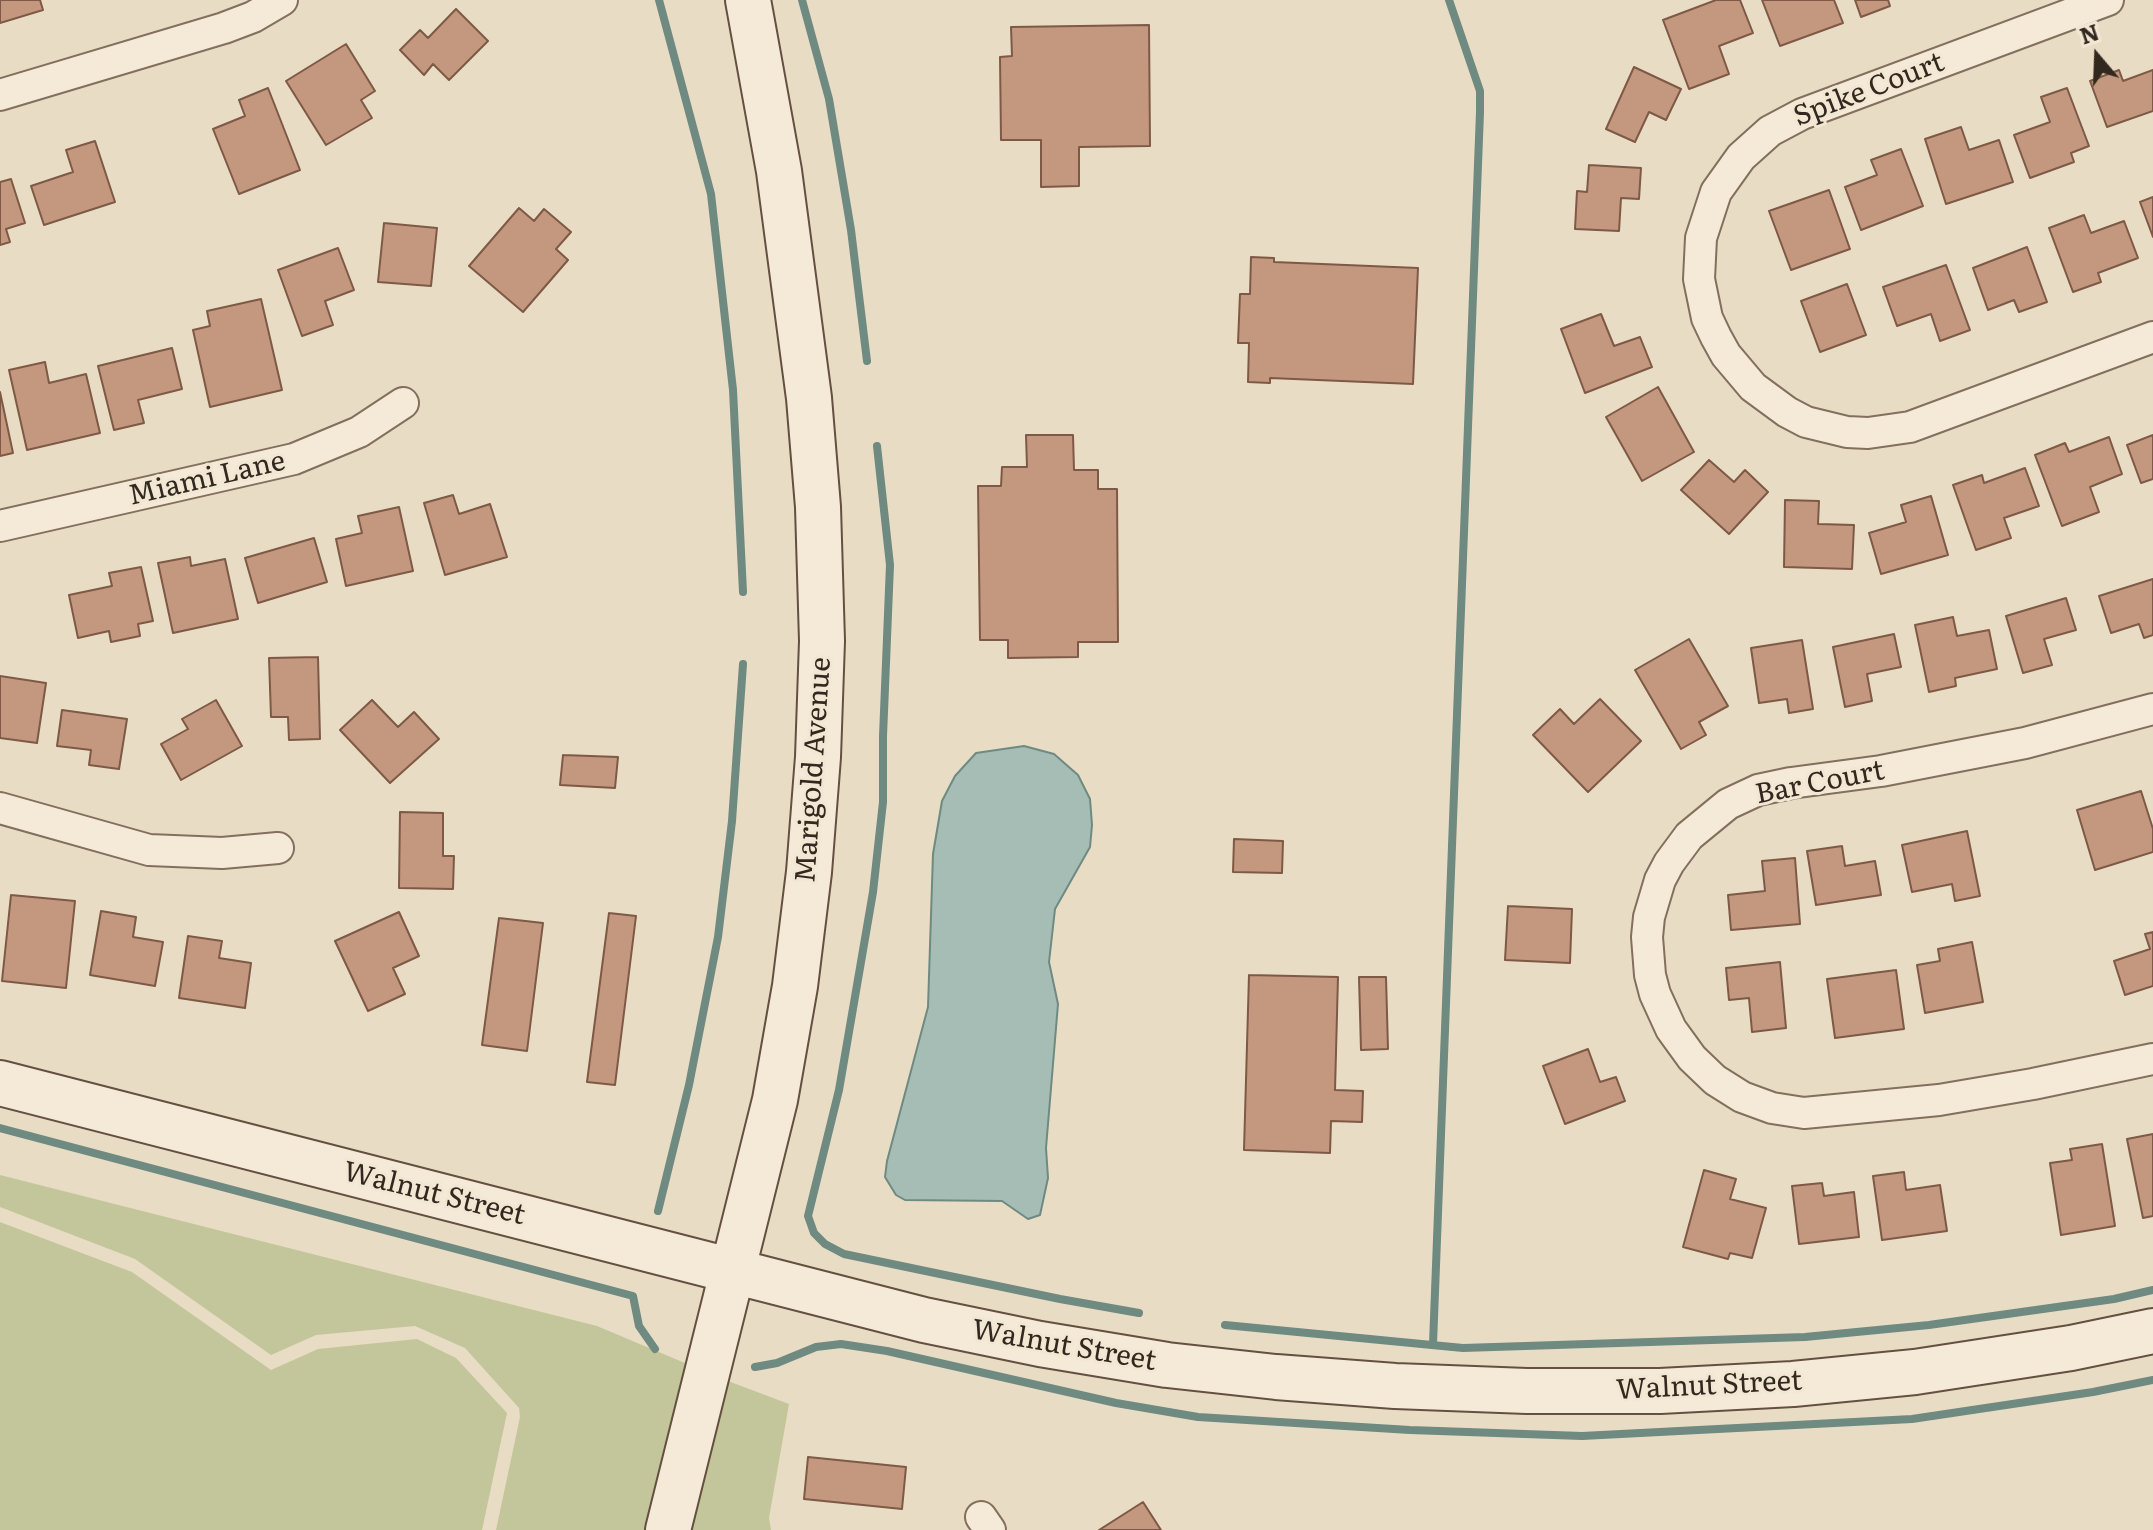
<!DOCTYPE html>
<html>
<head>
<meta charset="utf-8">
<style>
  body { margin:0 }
  #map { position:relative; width:2153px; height:1530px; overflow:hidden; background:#e9dcc5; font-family:Literata,serif }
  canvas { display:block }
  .north { position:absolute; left:2057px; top:16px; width:80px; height:80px; -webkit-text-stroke:6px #f1e7d3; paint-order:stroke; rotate:341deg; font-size:22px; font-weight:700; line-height:32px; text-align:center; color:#33281f }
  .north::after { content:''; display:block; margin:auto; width:28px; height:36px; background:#33281f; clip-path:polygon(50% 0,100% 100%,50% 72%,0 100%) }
</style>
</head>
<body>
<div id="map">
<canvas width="2153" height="1530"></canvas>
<div class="north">N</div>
</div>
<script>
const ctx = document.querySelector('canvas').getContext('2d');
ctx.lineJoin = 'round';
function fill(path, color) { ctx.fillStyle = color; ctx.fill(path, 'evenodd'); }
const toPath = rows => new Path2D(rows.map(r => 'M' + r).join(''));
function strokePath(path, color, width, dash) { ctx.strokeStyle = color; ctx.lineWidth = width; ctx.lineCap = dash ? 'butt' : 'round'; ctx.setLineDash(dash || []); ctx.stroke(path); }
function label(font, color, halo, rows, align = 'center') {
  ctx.font = font + ' Literata,serif'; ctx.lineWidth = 6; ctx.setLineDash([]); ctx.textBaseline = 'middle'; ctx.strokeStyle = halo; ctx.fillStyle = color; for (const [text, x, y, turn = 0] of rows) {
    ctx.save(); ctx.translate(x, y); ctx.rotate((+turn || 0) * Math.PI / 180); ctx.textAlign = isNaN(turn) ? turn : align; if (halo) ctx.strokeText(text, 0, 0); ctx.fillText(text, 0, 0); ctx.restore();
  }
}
fill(toPath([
  [0,1175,597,1326,692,1366,652,1530,496,1530,520,1417,519,1408,465,1348,415,1326,316,1335,271,1355,135,1259,0,1207],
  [0,1222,132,1272,271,1370,318,1349,417,1339,456,1358,507,1413,482,1530,0,1530],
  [720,1378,789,1404,769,1518,771,1530,683,1530]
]), '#c3c69a');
const water = toPath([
  [1024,746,1054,754,1078,775,1090,799,1092,825,1090,847,1055,909,1049,962,1058,1004,1046,1148,1048,1178,1040,1215,1028,1219,1002,1201,905,1200,896,1195,885,1177,887,1161,928,1007,933,854,942,801,955,776,976,753,1024,746]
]);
fill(water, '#a6bdb5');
strokePath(water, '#6e8a81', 2);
strokePath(toPath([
  [659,0,711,194,733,390,743,592],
  [802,0,829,99,851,230,867,361],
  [877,446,890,565,883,736,883,802,873,892,839,1090,808,1216,814,1233,825,1244,844,1254,1060,1299,1139,1313],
  [0,1128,633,1296,639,1326,655,1349],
  [658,1211,689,1085,718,937,732,821,743,664],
  [1225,1325,1463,1348,1805,1337,1929,1325,2114,1299,2153,1290],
  [1433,1344,1480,112,1480,91,1449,0],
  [755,1367,777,1363,816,1347,841,1344,887,1351,1116,1403,1198,1417,1410,1430,1582,1436,1912,1419,2093,1392,2153,1380]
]), '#6e8a81', 8);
const building = toPath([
  [0,0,40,0,43,10,0,23,0,0],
  [1716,0,1740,0,1753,33,1719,46,1729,74,1689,89,1663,20,1716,0],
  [1762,0,1834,0,1843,23,1780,46,1762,0],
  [1855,0,1888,0,1890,6,1861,17,1855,0],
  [456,9,488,41,449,80,433,64,424,75,400,50,420,30,428,38,456,9],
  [1149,25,1150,146,1079,147,1079,186,1041,187,1041,140,1001,140,1000,57,1012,56,1011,27,1149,25],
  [346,44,375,91,361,100,372,118,326,145,286,81,346,44],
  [1634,67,1681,89,1666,120,1649,112,1635,142,1606,129,1634,67],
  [2119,70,2123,81,2153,70,2153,111,2107,127,2090,81,2119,70],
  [268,88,300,170,239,194,213,129,245,116,239,100,268,88],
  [2067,88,2089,146,2071,153,2074,162,2030,178,2014,135,2050,122,2041,97,2067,88],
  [1961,127,1969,150,1999,140,2013,182,1946,204,1925,139,1961,127],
  [95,141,115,202,44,225,31,186,73,172,66,150,95,141],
  [1901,149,1923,206,1861,230,1845,187,1877,175,1871,160,1901,149],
  [1589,165,1641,168,1639,199,1621,198,1619,231,1575,229,1577,191,1587,192,1589,165],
  [11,179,25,223,6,229,10,242,0,245,0,182,11,179],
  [1829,190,1850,249,1791,270,1769,211,1829,190],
  [2153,197,2153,237,2140,202,2153,197],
  [519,208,534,221,544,209,571,232,556,249,568,260,523,312,469,266,519,208],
  [2084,215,2091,233,2124,221,2138,258,2098,273,2101,282,2073,292,2049,228,2084,215],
  [384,223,437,228,431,286,378,282,384,223],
  [2027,247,2047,302,2019,312,2014,300,1988,310,1973,268,2027,247],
  [338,248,354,290,325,301,333,325,302,336,278,270,338,248],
  [1251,257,1274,258,1274,262,1418,268,1413,384,1270,378,1270,383,1248,382,1249,343,1238,343,1240,294,1250,294,1251,257],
  [1946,265,1970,330,1940,341,1931,314,1897,326,1883,287,1946,265],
  [1847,284,1866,335,1820,352,1801,301,1847,284],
  [261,299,282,390,210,407,193,330,210,326,207,311,261,299],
  [1601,314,1614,346,1640,337,1652,367,1585,393,1561,329,1601,314],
  [172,348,182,389,138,400,144,423,114,430,98,366,172,348],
  [45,362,49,383,86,374,100,433,27,450,9,370,45,362],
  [1658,387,1694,452,1642,481,1606,417,1658,387],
  [0,392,13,453,0,456,0,392],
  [1026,435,1073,435,1074,470,1098,470,1098,489,1117,489,1118,642,1078,642,1078,657,1008,658,1008,640,980,640,978,486,1001,486,1002,467,1027,467,1026,435],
  [2153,435,2153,479,2141,483,2127,445,2153,435],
  [2109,437,2122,474,2090,487,2099,512,2062,526,2035,455,2065,443,2069,452,2109,437],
  [1709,460,1734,482,1745,470,1768,492,1729,534,1681,490,1709,460],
  [2025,468,2039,506,2004,518,2011,538,1976,550,1953,485,1982,475,1984,483,2025,468],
  [453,495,459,514,490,504,507,557,445,575,424,503,453,495],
  [1931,496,1948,555,1881,574,1869,533,1906,522,1901,505,1931,496],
  [1785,500,1819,501,1818,524,1854,525,1852,569,1784,567,1785,500],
  [399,507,413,571,346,586,336,539,362,533,358,516,399,507],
  [314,538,327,582,258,603,245,558,314,538],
  [190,557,191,566,225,559,238,619,173,633,158,563,190,557],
  [141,567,153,621,138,624,140,636,111,642,109,631,78,638,69,595,112,586,109,573,141,567],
  [2153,579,2153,635,2144,638,2139,624,2111,633,2099,596,2153,579],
  [2066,598,2076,630,2044,639,2052,665,2023,673,2006,616,2066,598],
  [1953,617,1957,636,1989,630,1997,669,1955,678,1956,686,1929,692,1915,625,1953,617],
  [1894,634,1901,667,1867,674,1872,701,1845,707,1833,647,1894,634],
  [1689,639,1728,706,1699,722,1706,735,1681,749,1635,670,1689,639],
  [1802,640,1813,709,1789,713,1787,699,1759,703,1751,648,1802,640],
  [318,657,320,739,289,740,288,717,271,717,269,658,318,657],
  [0,676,46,683,37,743,0,738,0,676],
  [1600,699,1641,741,1588,792,1533,735,1560,709,1574,724,1600,699],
  [216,700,242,746,181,780,161,744,188,729,182,719,216,700],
  [372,700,398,727,414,712,439,739,390,783,340,730,372,700],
  [62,710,127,719,119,769,89,765,91,750,57,746,62,710],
  [563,755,618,757,615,788,560,785,563,755],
  [2141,791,2153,829,2153,852,2095,870,2077,810,2141,791],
  [400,812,443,813,443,856,454,856,453,889,399,888,400,812],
  [1967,831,1980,896,1955,901,1952,884,1912,892,1902,845,1967,831],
  [1234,839,1283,841,1282,873,1233,872,1234,839],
  [1842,846,1845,866,1875,861,1881,895,1816,905,1807,851,1842,846],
  [1795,858,1800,924,1731,930,1728,895,1765,891,1762,861,1795,858],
  [11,895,75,901,66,988,2,981,11,895],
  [1508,906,1572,909,1570,963,1505,960,1508,906],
  [101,911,136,917,133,937,163,942,155,986,90,975,101,911],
  [399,912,419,956,393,968,405,994,368,1011,335,941,399,912],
  [609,913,636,916,615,1085,587,1082,609,913],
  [499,918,543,923,527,1051,482,1045,499,918],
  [2153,932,2153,986,2125,995,2114,961,2150,949,2145,934,2153,932],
  [188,936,222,941,219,958,251,963,245,1008,179,998,188,936],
  [1972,942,1983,1002,1925,1013,1917,965,1940,961,1938,949,1972,942],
  [1780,962,1786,1028,1752,1032,1749,998,1729,1000,1726,968,1780,962],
  [1896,970,1904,1029,1835,1038,1827,979,1896,970],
  [1249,975,1338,977,1335,1090,1363,1091,1362,1122,1331,1121,1330,1153,1244,1150,1249,975],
  [1359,977,1386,977,1388,1049,1361,1050,1359,977],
  [1588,1049,1600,1082,1616,1077,1625,1101,1565,1124,1543,1066,1588,1049],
  [2153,1134,2153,1216,2143,1218,2127,1139,2153,1134],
  [2102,1144,2115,1226,2061,1235,2050,1163,2072,1160,2070,1149,2102,1144],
  [1704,1170,1736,1179,1730,1199,1766,1208,1752,1258,1730,1253,1728,1259,1683,1247,1704,1170],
  [1904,1172,1906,1190,1940,1185,1947,1231,1882,1240,1873,1176,1904,1172],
  [1822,1183,1824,1196,1854,1192,1859,1237,1799,1244,1792,1186,1822,1183],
  [808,1457,906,1467,902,1509,804,1499,808,1457],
  [1143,1502,1161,1530,1099,1530,1143,1502]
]);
fill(building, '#c3987f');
strokePath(building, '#7e5945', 2);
const street = toPath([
  [2108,0,1802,114,1770,131,1741,157,1716,192,1701,238,1699,279,1707,318,1716,337,1726,355,1753,387,1787,412,1806,422,1847,432,1868,433,1910,427,2153,337],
  [0,95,224,28,253,17,282,0],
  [0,526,294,459,359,432,403,403],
  [2153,709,2025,743,1881,771,1791,783,1758,790,1728,804,1689,836,1669,863,1660,880,1649,917,1647,937,1650,975,1655,994,1671,1029,1692,1058,1715,1080,1742,1097,1772,1108,1804,1113,1939,1100,2033,1084,2153,1059],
  [0,808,149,850,222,853,278,848],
  [981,1517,990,1530]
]);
const secondary = toPath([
  [0,1083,924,1320,1040,1344,1167,1365,1276,1377,1395,1386,1527,1391,1660,1391,1793,1384,1915,1372,2071,1348,2153,1331],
  [668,1530,775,1100,795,986,809,872,818,757,822,641,818,507,809,398,779,171,748,0]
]);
strokePath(street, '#826f5d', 34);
strokePath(secondary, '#645040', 48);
strokePath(street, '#f5ead7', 30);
strokePath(secondary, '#f5ead7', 44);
label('28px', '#33281f', '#f1e7d3', [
  ["Spike Court",1869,90,-21],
  ["Miami Lane",207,479,-13],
  ["Marigold Avenue",814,770,-86],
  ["Bar Court",1820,783,-11],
  ["Walnut Street",434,1194,14],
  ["Walnut Street",1064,1346,10],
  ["Walnut Street",1709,1386,-3]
]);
</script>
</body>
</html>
